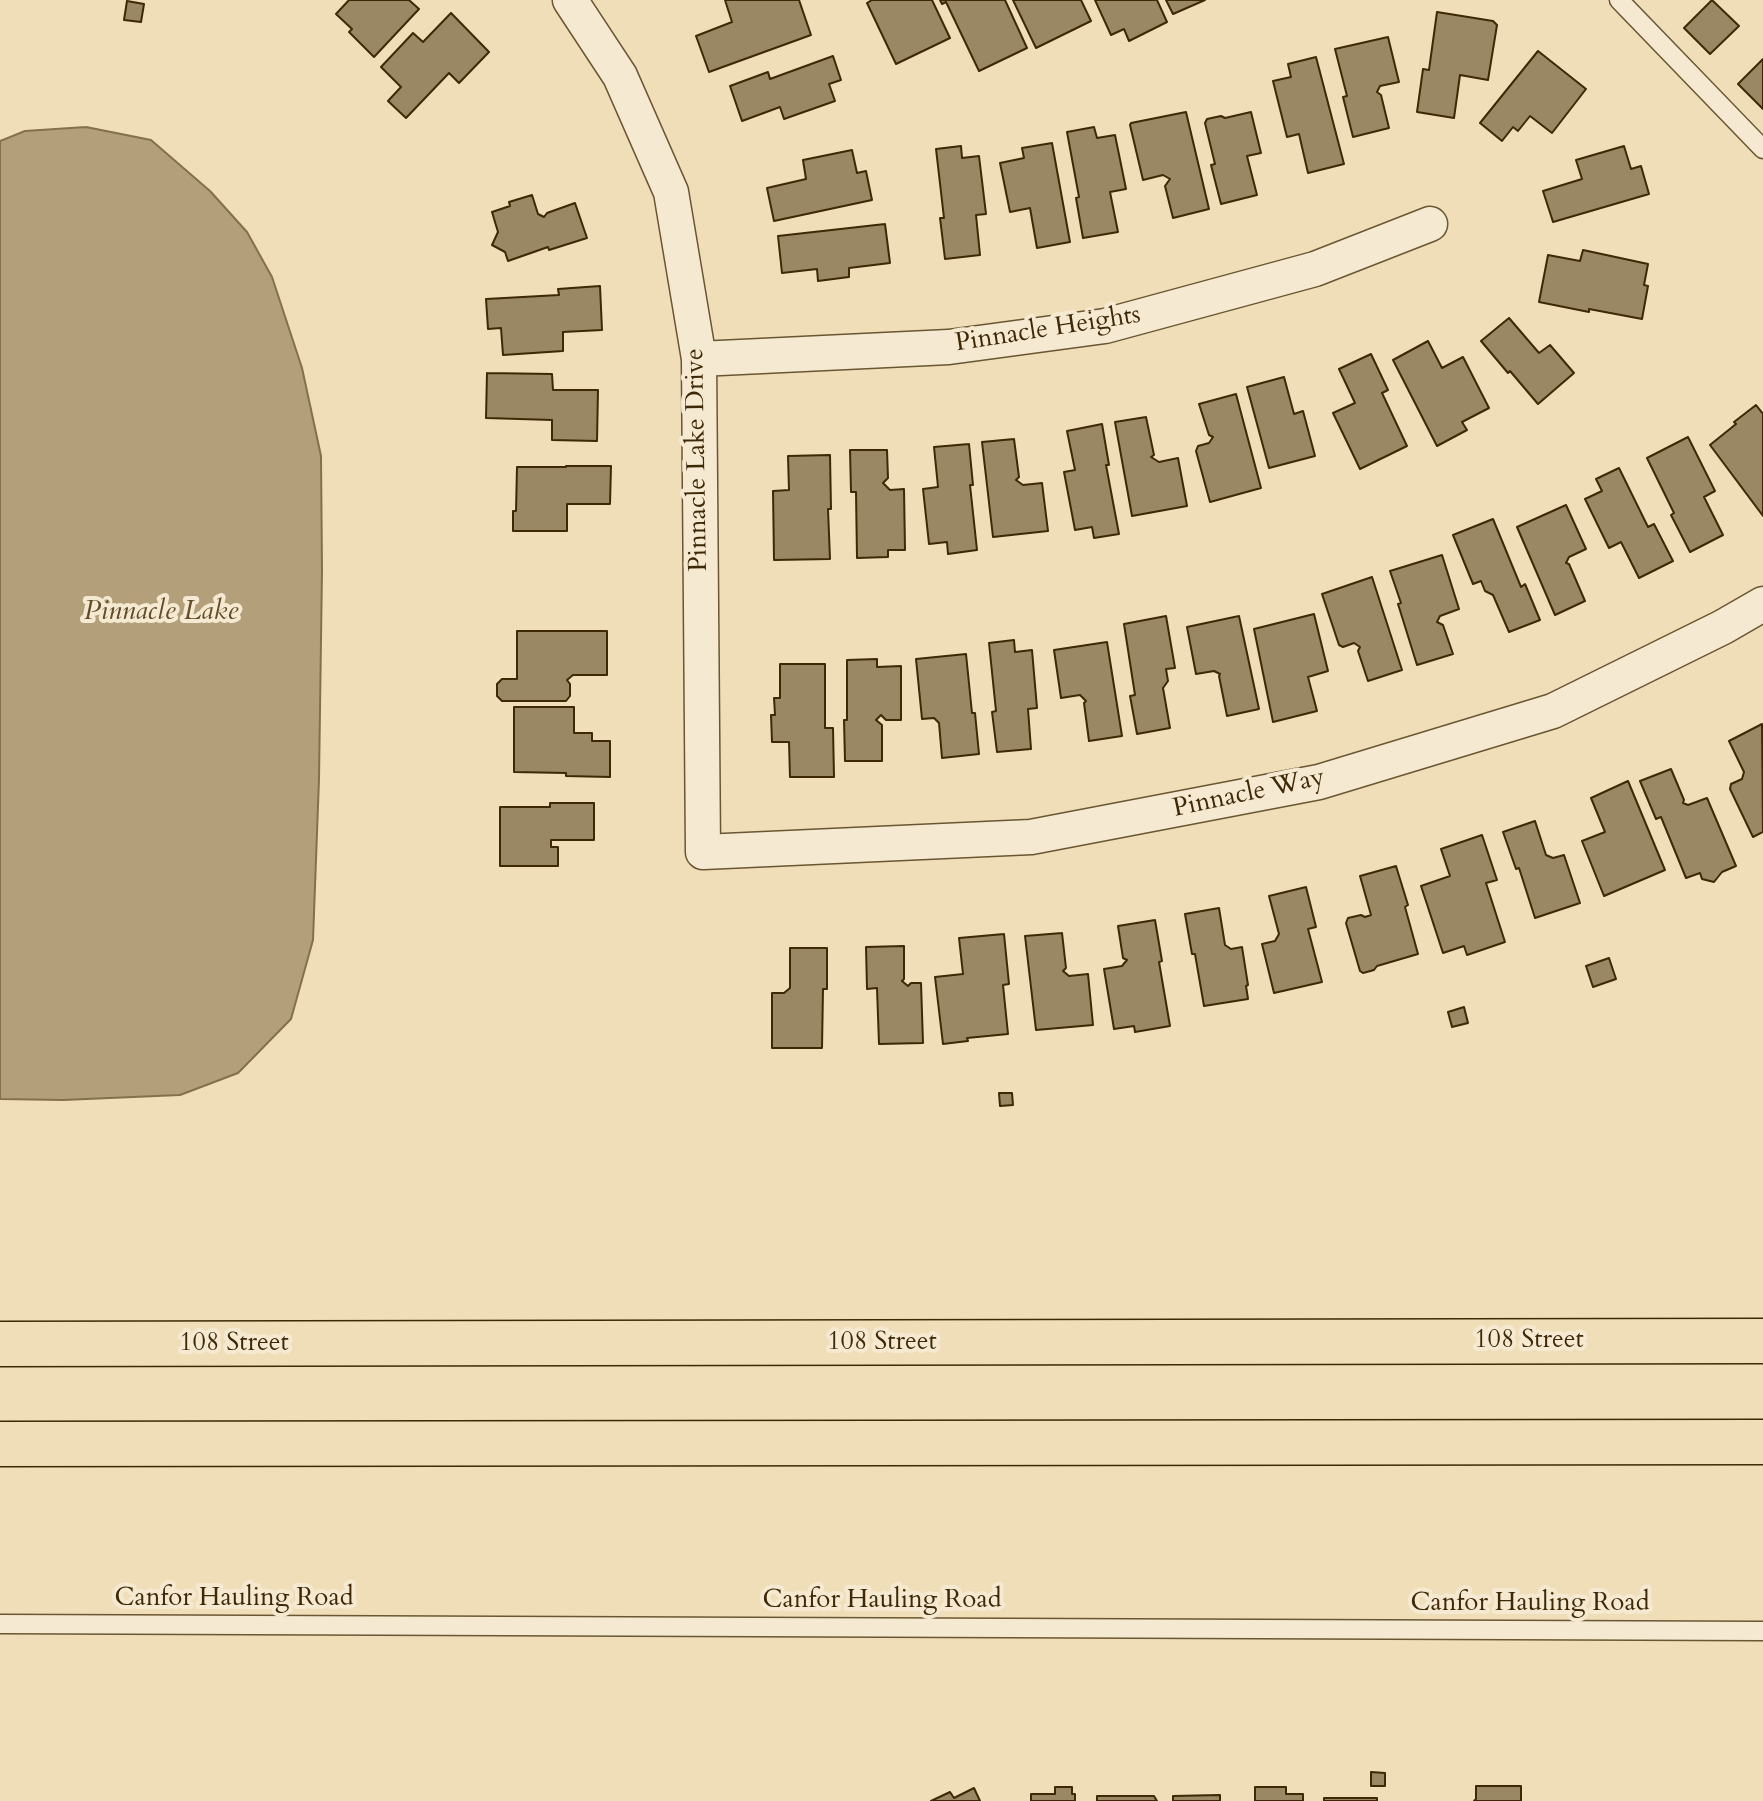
<!DOCTYPE html>
<html>
<head>
<meta charset="utf-8">
<style>
  body { margin:0 }
  canvas { display:block; background:#efdeb8 }
</style>
</head>
<body>
<canvas width="1763" height="1801"></canvas>
<script>
const ctx = document.querySelector('canvas').getContext('2d');
ctx.lineJoin = 'round';
function fill(path, color) { ctx.fillStyle = color; ctx.fill(path, 'evenodd'); }
const toPath = rows => new Path2D(rows.map(r => 'M' + r).join(''));
function strokePath(path, color, width, dash) { ctx.strokeStyle = color; ctx.lineWidth = width; ctx.lineCap = dash ? 'butt' : 'round'; ctx.setLineDash(dash || []); ctx.stroke(path); }
function label(font, color, halo, rows, align = 'center') {
  ctx.font = font + ' Cardo,serif'; ctx.lineWidth = 8; ctx.setLineDash([]); ctx.textBaseline = 'middle'; ctx.strokeStyle = halo; ctx.fillStyle = color; for (const [text, x, y, turn = 0] of rows) {
    ctx.save(); ctx.translate(x, y); ctx.rotate((+turn || 0) * Math.PI / 180); ctx.textAlign = isNaN(turn) ? turn : align; if (halo) ctx.strokeText(text, 0, 0); ctx.fillText(text, 0, 0); ctx.restore();
  }
}
const water = toPath([
  [86,127,151,140,210,191,247,232,272,277,302,368,321,456,322,570,319,779,313,940,291,1019,238,1073,180,1095,63,1100,0,1099,0,141,25,131,86,127]
]);
fill(water, '#b3a07b');
strokePath(water, '#84704c', 2);
const building = toPath([
  [349,0,409,0,419,9,374,57,349,32,352,29,336,14,349,0],
  [725,0,799,0,811,35,709,72,696,36,732,22,725,0],
  [872,0,932,0,950,38,896,64,867,3,872,0],
  [940,0,1005,0,1027,48,979,71,946,2,942,4,940,0],
  [1013,0,1081,0,1091,21,1036,48,1013,0],
  [1095,0,1157,0,1167,22,1129,41,1124,29,1111,35,1095,0],
  [1166,0,1205,0,1173,14,1166,0],
  [1712,0,1739,26,1710,54,1684,28,1712,0],
  [127,1,144,4,141,22,124,20,127,1],
  [1437,12,1493,21,1497,25,1488,80,1460,75,1454,118,1417,112,1423,69,1429,70,1437,12],
  [451,13,489,52,459,83,449,73,406,118,388,101,401,87,381,67,413,33,423,42,451,13],
  [1388,37,1399,82,1380,86,1377,92,1381,95,1389,128,1353,137,1343,97,1347,96,1335,49,1388,37],
  [1538,51,1586,89,1552,133,1530,116,1518,131,1513,127,1502,141,1480,123,1538,51],
  [833,56,841,80,829,84,835,101,784,119,780,107,742,121,730,86,768,72,770,79,833,56],
  [1316,57,1344,164,1308,173,1299,134,1287,137,1273,81,1291,77,1288,64,1316,57],
  [1763,59,1763,109,1738,84,1763,59],
  [1186,112,1209,209,1173,218,1165,186,1170,179,1163,175,1143,180,1130,125,1131,123,1186,112],
  [1251,112,1261,153,1247,156,1257,195,1221,204,1211,165,1215,164,1205,123,1207,119,1221,116,1225,118,1251,112],
  [1094,127,1097,138,1115,135,1126,189,1110,192,1118,232,1083,238,1076,198,1079,197,1067,132,1094,127],
  [1052,143,1070,242,1037,248,1030,208,1010,212,1000,163,1024,158,1022,148,1052,143],
  [961,146,962,158,979,156,986,214,976,215,980,255,945,259,940,218,944,218,936,149,961,146],
  [1624,146,1631,169,1641,166,1649,194,1553,222,1543,191,1582,179,1576,160,1624,146],
  [852,150,857,173,866,171,872,200,774,221,767,188,806,179,803,160,852,150],
  [532,195,538,214,544,217,547,213,575,203,587,238,549,250,548,247,508,261,505,252,492,245,498,232,492,212,510,206,509,202,532,195],
  [885,224,890,263,849,268,849,277,818,281,817,269,782,273,778,236,885,224],
  [1583,250,1648,264,1644,285,1648,286,1642,319,1589,309,1589,312,1539,302,1548,255,1580,261,1583,250],
  [600,286,602,330,563,332,563,351,503,355,501,328,488,329,486,299,559,295,558,289,600,286],
  [1509,318,1539,353,1550,345,1574,373,1538,404,1510,371,1508,373,1481,341,1509,318],
  [1428,341,1442,368,1463,357,1489,408,1462,422,1467,430,1437,446,1393,360,1428,341],
  [1371,354,1388,390,1382,393,1407,446,1360,469,1333,413,1355,403,1339,369,1371,354],
  [487,373,552,374,553,390,598,390,597,441,552,440,552,420,486,418,487,373],
  [1284,377,1294,414,1303,411,1315,456,1269,468,1247,387,1284,377],
  [1236,394,1261,488,1210,502,1196,451,1198,446,1209,443,1213,437,1209,435,1199,404,1236,394],
  [1756,405,1763,414,1763,516,1710,445,1736,424,1734,422,1756,405],
  [1146,417,1154,455,1151,457,1159,462,1178,458,1187,506,1132,516,1115,422,1146,417],
  [1102,424,1109,465,1106,465,1119,534,1094,538,1092,527,1075,530,1064,472,1075,470,1067,431,1102,424],
  [1688,437,1715,491,1704,497,1723,535,1690,552,1671,515,1674,513,1647,458,1688,437],
  [1014,439,1019,477,1016,480,1023,485,1042,483,1048,531,993,537,982,442,1014,439],
  [969,444,973,485,970,485,977,550,948,554,947,542,929,544,923,489,938,487,934,447,969,444],
  [850,450,887,450,888,478,883,483,890,490,904,489,905,550,888,550,888,557,857,558,856,492,851,492,850,450],
  [830,455,831,509,828,509,830,559,774,560,773,491,789,490,788,456,830,455],
  [566,466,611,466,610,504,567,504,567,531,513,531,513,511,516,511,517,467,566,467,566,466],
  [1619,468,1648,527,1654,524,1673,561,1639,578,1621,542,1609,548,1585,499,1602,491,1596,479,1619,468],
  [1566,505,1586,549,1569,557,1566,563,1569,564,1585,601,1555,615,1517,527,1566,505],
  [1493,519,1521,587,1525,584,1540,620,1509,632,1493,595,1485,591,1481,581,1473,584,1453,535,1493,519],
  [1442,555,1459,609,1440,616,1437,622,1443,625,1453,654,1417,665,1398,604,1401,603,1390,571,1442,555],
  [1372,577,1402,670,1368,681,1358,651,1360,647,1354,643,1343,647,1339,645,1322,594,1372,577],
  [1314,614,1328,671,1308,677,1317,711,1273,722,1254,629,1314,614],
  [1166,616,1175,668,1166,669,1168,681,1163,688,1170,728,1137,734,1130,696,1135,695,1124,624,1166,616],
  [1239,616,1259,709,1227,716,1219,676,1220,674,1214,671,1196,674,1187,627,1239,616],
  [517,631,607,631,607,675,573,675,567,680,570,684,570,696,566,701,502,701,497,696,497,684,502,679,517,679,517,631],
  [1014,640,1015,652,1032,650,1037,708,1028,709,1031,749,997,752,992,712,996,711,989,643,1014,640],
  [1107,642,1122,736,1089,741,1084,703,1086,701,1080,695,1061,698,1054,650,1107,642],
  [966,654,972,713,975,713,979,754,942,758,939,723,934,718,922,719,916,659,966,654],
  [877,659,877,667,901,666,901,720,886,720,881,715,876,720,882,725,882,761,845,761,844,720,847,720,847,660,877,659],
  [780,664,825,664,825,728,833,728,834,777,790,777,789,742,772,742,771,715,775,715,774,698,780,698,780,664],
  [514,707,574,707,574,733,592,733,592,741,610,741,610,777,566,776,566,773,514,772,514,707],
  [1762,724,1763,832,1753,837,1730,789,1731,784,1742,779,1744,772,1729,741,1762,724],
  [1671,769,1684,800,1683,803,1688,805,1707,798,1736,866,1722,872,1714,882,1702,879,1700,873,1686,878,1661,817,1656,819,1640,781,1671,769],
  [1628,781,1665,870,1604,896,1582,841,1605,832,1591,798,1628,781],
  [550,803,594,803,594,840,551,840,551,847,558,847,558,866,500,866,500,807,550,807,550,803],
  [1535,821,1546,855,1553,858,1564,855,1580,903,1535,918,1519,868,1516,869,1503,832,1535,821],
  [1482,835,1497,880,1486,883,1505,942,1467,955,1464,946,1443,953,1421,886,1450,876,1441,849,1482,835],
  [1396,866,1408,905,1405,907,1418,954,1377,966,1374,970,1363,973,1360,971,1346,923,1348,918,1361,915,1365,917,1371,915,1360,876,1396,866],
  [1306,887,1316,927,1308,929,1322,982,1274,993,1262,944,1275,941,1279,934,1269,896,1306,887],
  [1219,908,1225,945,1231,949,1242,947,1248,985,1246,986,1248,999,1204,1006,1195,954,1192,954,1185,914,1219,908],
  [1155,920,1162,961,1159,962,1170,1026,1135,1032,1134,1026,1114,1029,1104,969,1122,966,1127,960,1123,958,1118,926,1155,920],
  [1062,933,1066,968,1063,971,1069,976,1088,974,1093,1025,1036,1030,1025,936,1062,933],
  [1004,934,1009,984,1003,985,1008,1034,967,1038,968,1041,943,1044,935,977,963,974,959,938,1004,934],
  [904,946,904,979,902,981,908,986,911,983,921,983,923,1043,879,1044,877,988,867,989,866,947,904,946],
  [790,948,827,948,827,989,823,989,822,1048,772,1048,772,993,784,993,790,988,790,948],
  [1609,958,1616,979,1593,987,1586,966,1609,958],
  [1464,1007,1468,1023,1452,1027,1448,1012,1464,1007],
  [999,1093,1012,1093,1013,1105,1000,1106,999,1093],
  [1371,1772,1385,1773,1385,1786,1371,1786,1371,1772],
  [1476,1786,1521,1786,1521,1801,1474,1801,1476,1799,1476,1786],
  [1055,1787,1072,1787,1072,1794,1075,1794,1075,1801,1031,1801,1031,1794,1055,1794,1055,1787],
  [1255,1787,1286,1787,1286,1794,1303,1794,1303,1801,1255,1801,1255,1787],
  [974,1788,980,1801,931,1801,950,1792,954,1798,974,1788],
  [1220,1795,1220,1801,1173,1801,1173,1796,1220,1795],
  [1097,1796,1154,1796,1157,1801,1097,1801,1097,1796],
  [1324,1798,1377,1798,1377,1801,1324,1801,1324,1798]
]);
fill(building, '#9a8763');
strokePath(building, '#3e2806', 2);
const service = toPath([
  [1619,0,1763,149],
  [0,1624,1763,1631]
]);
const minor = toPath([
  [570,0,620,76,671,192,699,359,703,852,1031,837,1319,782,1553,711,1723,627,1763,604],
  [699,359,949,347,1105,326,1315,269,1430,224]
]);
const primary = toPath([
  [0,1344,1763,1341],
  [0,1444,1763,1442]
]);
strokePath(service, '#6a5632', 21);
strokePath(minor, '#6a5632', 37);
strokePath(primary, '#3e2806', 47);
strokePath(service, '#f5ead1', 18);
strokePath(minor, '#f5ead1', 34);
strokePath(primary, '#efdeb8', 44);
label('26px', '#3e2806', '#f5ead1', [
  ["Pinnacle Heights",1048,330,-9],
  ["Pinnacle Lake Drive",698,460,-91],
  ["Pinnacle Way",1249,794,-12],
  ["108 Street",1529,1341],
  ["108 Street",882,1343],
  ["108 Street",234,1344],
  ["Canfor Hauling Road",234,1599],
  ["Canfor Hauling Road",882,1601],
  ["Canfor Hauling Road",1530,1604]
]);
label('italic 28px', '#614c29', '#f5ead1', [
  ["Pinnacle Lake",161,613]
]);
</script>
</body>
</html>
